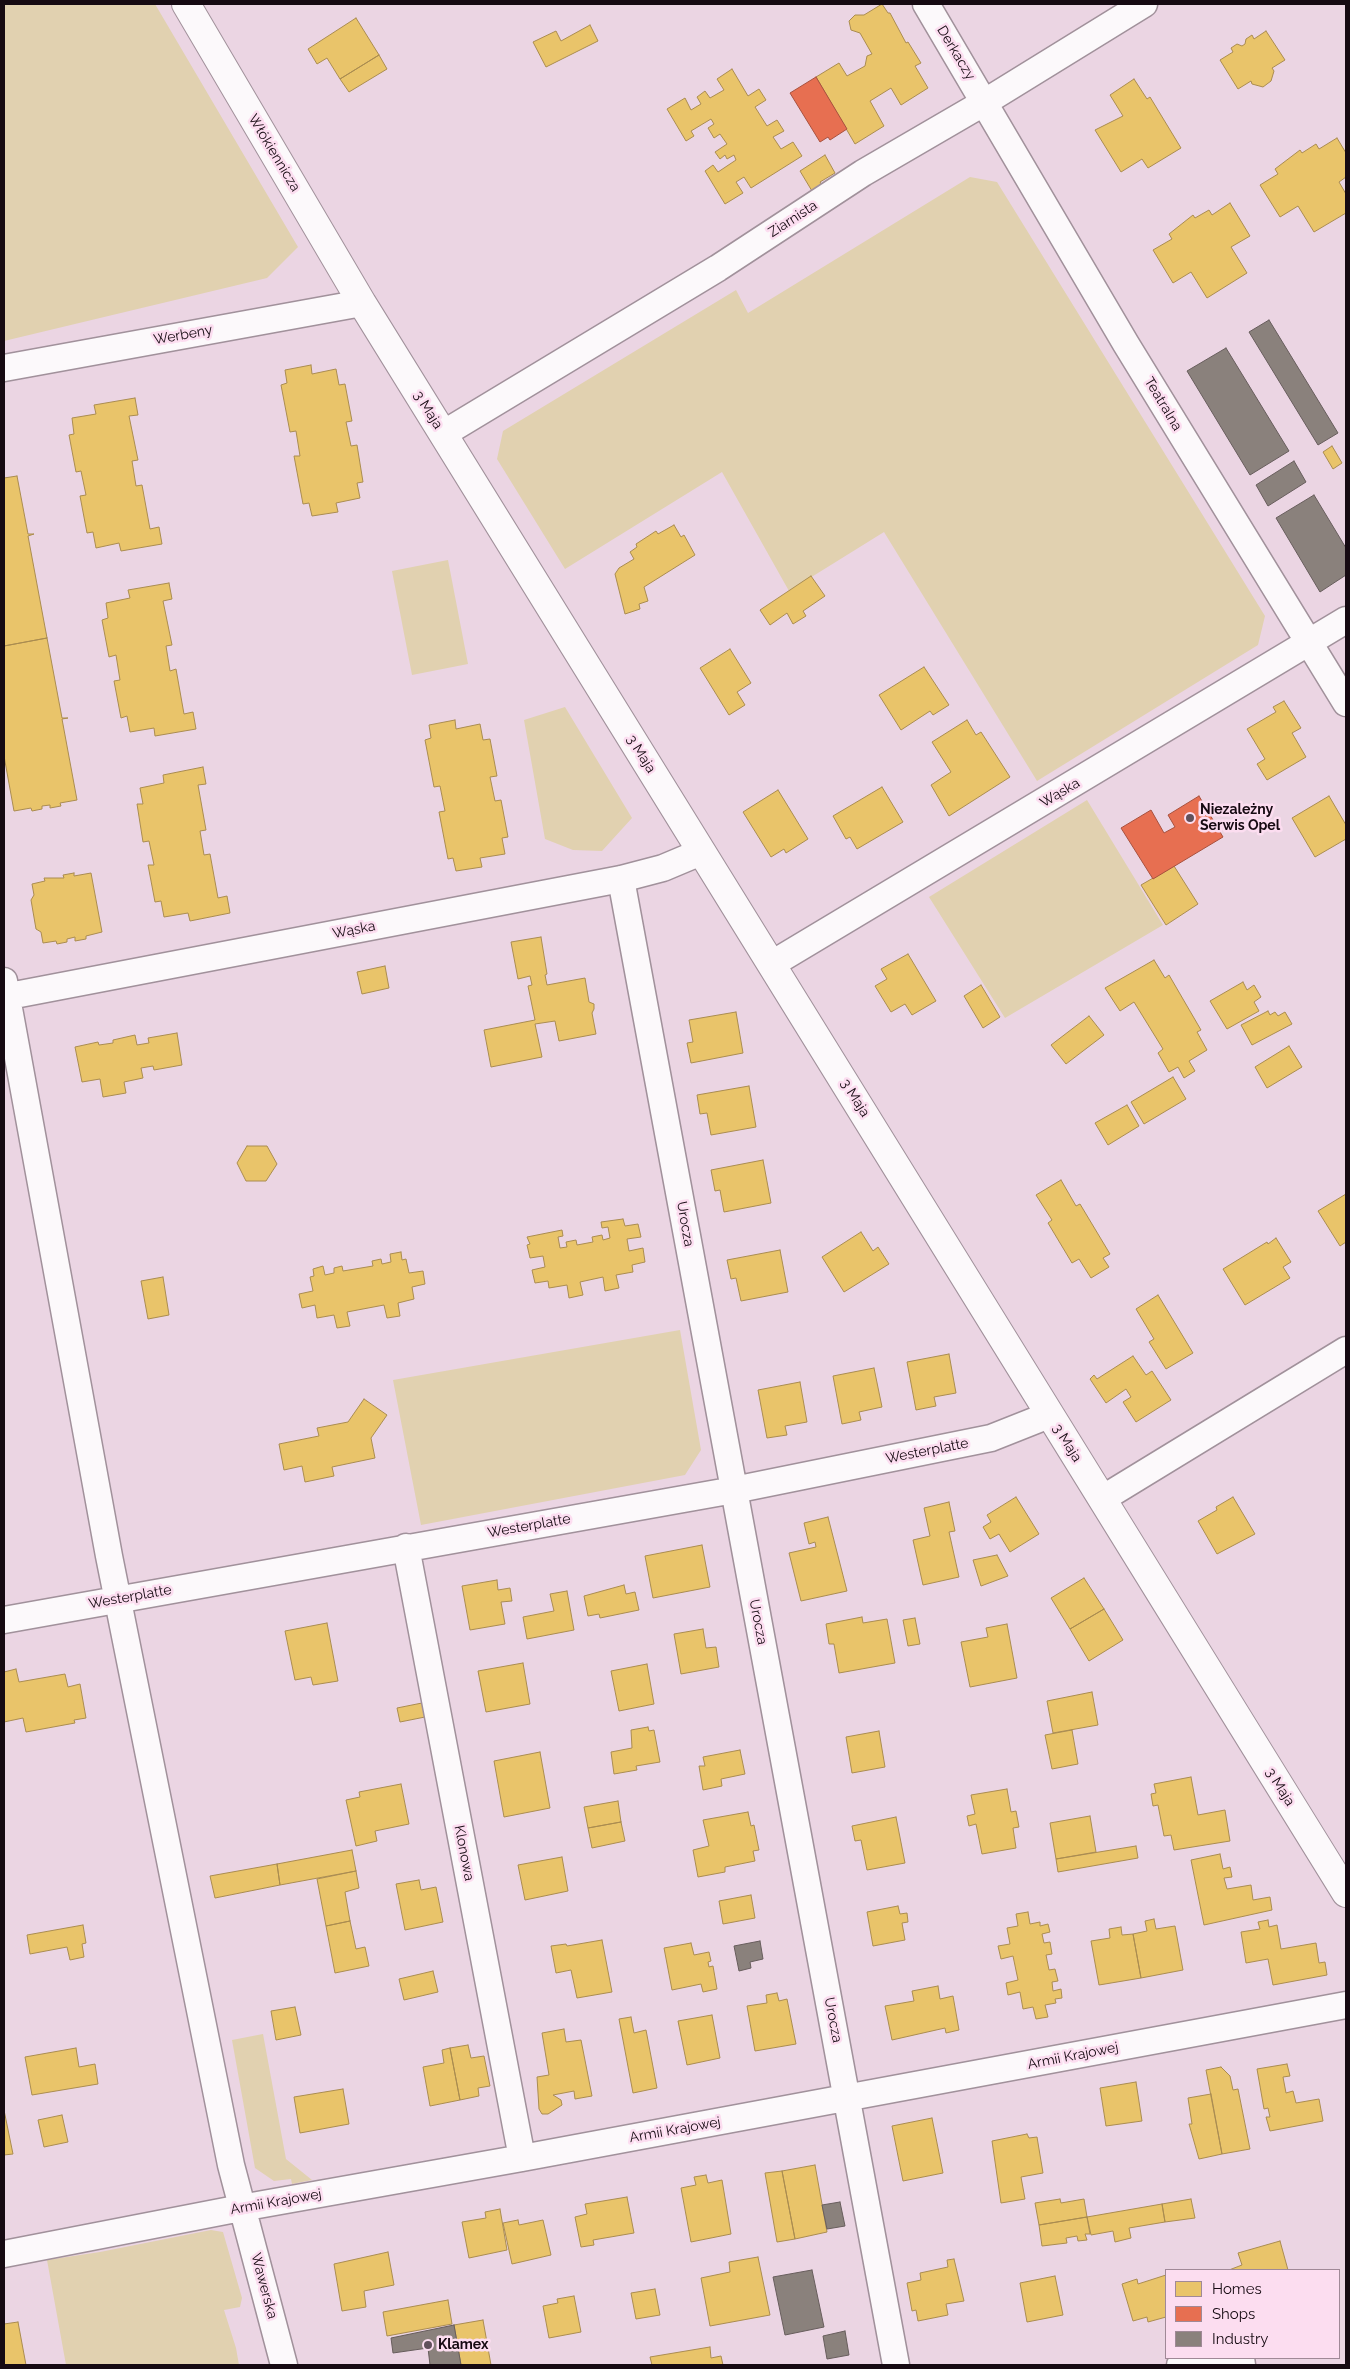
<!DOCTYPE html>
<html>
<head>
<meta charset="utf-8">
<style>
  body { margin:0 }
  #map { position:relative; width:1350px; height:2369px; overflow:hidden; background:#ebd5e3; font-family:Raleway,sans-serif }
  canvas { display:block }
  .frame { position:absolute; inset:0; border:5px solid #160a12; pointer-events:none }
  .legend { position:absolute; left:1165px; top:2269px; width:175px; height:90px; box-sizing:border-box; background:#fcddf0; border:1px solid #a08997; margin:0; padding:6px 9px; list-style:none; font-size:15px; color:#160a12 }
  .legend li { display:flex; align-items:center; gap:10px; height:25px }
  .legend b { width:25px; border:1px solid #a08997 }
</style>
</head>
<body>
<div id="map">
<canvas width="1350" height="2369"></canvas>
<div class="frame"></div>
<ul class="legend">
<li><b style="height:14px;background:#e9c46a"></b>Homes</li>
<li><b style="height:14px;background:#e76f51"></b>Shops</li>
<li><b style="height:14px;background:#8a817c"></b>Industry</li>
</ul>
</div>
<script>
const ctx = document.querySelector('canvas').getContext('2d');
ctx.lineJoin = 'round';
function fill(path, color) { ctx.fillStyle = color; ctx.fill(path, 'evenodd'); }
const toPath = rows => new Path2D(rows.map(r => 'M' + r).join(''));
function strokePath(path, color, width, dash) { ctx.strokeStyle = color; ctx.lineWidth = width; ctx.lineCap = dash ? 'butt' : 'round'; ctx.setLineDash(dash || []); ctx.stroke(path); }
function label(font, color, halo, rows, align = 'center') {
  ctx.font = font + ' Raleway,sans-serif'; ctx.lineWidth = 5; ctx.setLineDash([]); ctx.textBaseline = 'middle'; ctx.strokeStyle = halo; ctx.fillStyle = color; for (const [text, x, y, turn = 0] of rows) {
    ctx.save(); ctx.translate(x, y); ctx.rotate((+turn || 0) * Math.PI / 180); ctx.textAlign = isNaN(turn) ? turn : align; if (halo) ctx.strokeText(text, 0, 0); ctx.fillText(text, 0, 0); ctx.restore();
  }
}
fill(toPath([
  [4,4,155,4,298,247,267,278,4,341],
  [970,177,997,182,1265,616,1258,645,1037,781,884,532,789,591,722,472,565,569,497,459,503,431,736,290,748,313],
  [448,560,468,664,412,675,392,571],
  [565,707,632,818,602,851,573,850,545,839,524,720],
  [1087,800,1163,925,1005,1018,929,897],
  [680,1330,701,1450,685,1475,421,1525,393,1380],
  [263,2034,286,2159,312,2180,292,2184,291,2179,274,2181,255,2168,232,2040],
  [211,2230,223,2232,242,2298,240,2307,224,2310,236,2348,239,2365,66,2365,47,2260,100,2252]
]), '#e1d1b0');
const homes = toPath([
  [882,4,888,13,890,13,906,43,908,42,921,63,915,66,928,88,901,105,891,88,870,101,884,126,855,144,816,77,839,63,847,76,865,66,867,56,872,54,860,33,851,30,849,21,855,15,864,15,882,4],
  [356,18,379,55,340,79,327,58,317,64,308,49,356,18],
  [590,25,598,41,546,67,533,42,556,31,561,41,590,25],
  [1266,31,1285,60,1272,68,1274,71,1271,81,1263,87,1252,84,1251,81,1238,89,1220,60,1233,52,1231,48,1237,44,1242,46,1245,44,1246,39,1252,35,1254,39,1266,31],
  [379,55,387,69,349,92,340,79,379,55],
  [732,69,748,96,759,89,766,100,755,107,767,126,777,120,784,131,773,137,781,149,793,142,802,156,751,188,744,177,736,182,743,193,725,204,705,171,713,165,718,172,736,160,734,155,727,159,725,155,720,159,715,152,727,144,720,134,714,138,708,128,714,124,711,119,691,131,694,136,686,141,667,109,685,98,691,110,701,104,697,97,705,91,710,98,724,90,717,79,732,69],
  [1134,79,1147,99,1150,97,1181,148,1148,168,1142,159,1121,172,1095,130,1123,116,1110,95,1134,79],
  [1337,138,1346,153,1346,177,1339,182,1346,194,1346,213,1314,232,1298,206,1280,217,1260,185,1278,174,1275,169,1300,150,1302,153,1316,144,1319,149,1337,138],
  [825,155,835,173,820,182,822,185,812,191,800,171,825,155],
  [1230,203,1250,236,1231,247,1247,273,1207,298,1191,272,1173,283,1153,250,1172,239,1169,234,1193,215,1195,218,1209,210,1212,215,1230,203],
  [311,365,312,374,336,369,339,385,345,384,352,421,346,422,351,446,357,445,363,482,357,483,360,498,336,503,338,512,312,516,309,503,303,504,294,456,300,456,296,431,290,432,281,385,287,383,285,370,311,365],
  [135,398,138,415,129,416,138,460,132,461,136,486,142,485,150,529,159,527,162,544,121,551,119,543,96,548,93,532,87,533,80,496,86,495,81,471,76,472,69,435,74,434,72,418,96,414,94,405,135,398],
  [1332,446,1342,463,1333,469,1323,452,1332,446],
  [17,476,28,534,34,534,28,536,47,638,4,646,4,478,17,476],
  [674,525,681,537,684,535,695,555,644,587,648,601,639,604,640,609,625,614,615,574,619,568,634,559,630,552,637,547,636,544,656,531,658,534,674,525],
  [811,576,825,596,803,611,806,616,793,624,787,613,770,625,760,610,811,576],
  [169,583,172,599,163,601,172,645,166,646,170,671,176,669,184,714,193,712,196,729,155,736,154,728,130,732,127,716,121,718,114,681,120,680,116,655,109,657,102,620,108,618,106,603,130,598,128,590,169,583],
  [47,638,62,718,68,718,62,719,77,800,60,803,61,806,50,808,50,805,42,806,42,809,32,811,31,808,14,811,4,756,4,646,47,638],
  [730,649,751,683,737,692,745,705,729,715,700,668,730,649],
  [924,667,949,705,933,715,930,711,901,730,879,695,924,667],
  [1284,701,1301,728,1292,733,1306,757,1267,780,1257,764,1265,759,1247,729,1276,712,1273,707,1284,701],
  [455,720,456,729,480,724,483,740,490,739,497,776,490,777,495,801,501,800,508,837,502,838,505,854,480,858,482,867,456,871,453,858,448,859,439,812,445,811,440,786,434,787,425,740,431,738,429,725,455,720],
  [967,720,976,735,981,732,1010,777,949,816,931,785,951,772,932,742,967,720],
  [203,767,206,784,198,785,206,830,200,831,204,855,210,854,218,898,227,896,230,913,190,921,188,913,164,917,161,901,155,902,148,865,154,865,149,841,143,842,137,804,143,804,140,788,164,783,163,775,203,767],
  [882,787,903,822,857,849,850,837,846,839,833,816,882,787],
  [778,790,808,839,786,853,784,849,771,857,743,812,778,790],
  [1329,796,1346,825,1346,839,1315,857,1292,818,1329,796],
  [1174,866,1198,904,1166,925,1141,885,1174,866],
  [74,873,74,876,91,873,102,932,86,936,86,939,75,941,75,937,67,939,67,942,57,944,56,941,43,943,41,932,36,929,31,900,34,895,32,884,45,881,44,878,64,878,63,875,74,873],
  [541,937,547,974,545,975,547,985,585,978,589,1002,594,1004,594,1009,592,1013,596,1034,559,1041,555,1021,535,1024,542,1057,491,1067,484,1030,535,1020,528,986,532,985,530,976,518,979,511,942,541,937],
  [908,954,936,1001,912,1015,905,1004,891,1012,875,986,887,979,881,969,908,954],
  [1154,960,1165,978,1169,975,1201,1030,1197,1032,1207,1050,1189,1061,1195,1071,1184,1078,1178,1067,1169,1072,1158,1053,1163,1049,1134,1002,1120,1011,1105,988,1154,960],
  [385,966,389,988,362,994,357,972,385,966],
  [1243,982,1247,990,1254,985,1261,997,1254,1002,1259,1011,1227,1029,1210,1001,1243,982],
  [981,985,1000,1017,983,1028,964,996,981,985],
  [1268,1011,1270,1015,1275,1012,1278,1016,1285,1012,1292,1024,1252,1045,1241,1025,1268,1011],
  [736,1012,743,1053,691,1063,687,1043,693,1042,689,1020,736,1012],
  [1089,1016,1104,1035,1066,1064,1051,1045,1089,1016],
  [177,1033,182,1065,154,1070,153,1066,141,1068,143,1078,124,1082,126,1093,103,1097,100,1079,82,1082,75,1047,98,1042,99,1045,113,1043,113,1040,135,1035,137,1045,149,1043,148,1038,177,1033],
  [1289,1046,1302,1067,1267,1088,1255,1067,1289,1046],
  [1173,1077,1186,1099,1144,1124,1131,1102,1173,1077],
  [749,1086,756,1127,711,1135,707,1113,700,1114,697,1095,749,1086],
  [1127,1105,1139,1126,1108,1145,1095,1123,1127,1105],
  [247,1146,267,1146,277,1164,266,1181,246,1181,237,1163,247,1146],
  [763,1160,771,1203,724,1212,720,1190,715,1191,711,1170,763,1160],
  [1061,1180,1076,1206,1080,1204,1110,1254,1103,1258,1109,1267,1091,1278,1079,1259,1072,1263,1048,1223,1052,1220,1036,1195,1061,1180],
  [1346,1194,1346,1242,1340,1246,1318,1211,1346,1194],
  [623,1219,625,1226,638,1224,641,1237,627,1239,629,1251,643,1248,645,1262,632,1265,633,1272,616,1275,619,1288,605,1291,603,1277,580,1282,583,1295,569,1298,567,1285,549,1288,548,1281,535,1283,532,1270,545,1267,543,1256,530,1258,527,1245,530,1244,527,1237,562,1230,563,1236,558,1237,560,1248,567,1247,566,1242,576,1240,577,1245,593,1242,592,1237,602,1235,603,1240,610,1238,608,1227,602,1228,601,1222,623,1219],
  [861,1232,873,1251,878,1247,889,1264,844,1292,822,1257,861,1232],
  [1276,1238,1291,1262,1283,1267,1290,1278,1245,1305,1223,1269,1267,1242,1268,1244,1276,1238],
  [780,1250,788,1292,741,1301,736,1278,731,1279,727,1260,780,1250],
  [401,1252,402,1260,406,1259,409,1273,423,1271,425,1284,412,1287,414,1299,398,1303,400,1316,387,1318,384,1305,347,1312,350,1326,337,1328,334,1315,317,1318,315,1305,302,1308,299,1294,313,1291,310,1277,314,1276,313,1269,323,1266,325,1275,334,1273,334,1268,342,1266,343,1271,373,1266,372,1261,381,1259,382,1264,391,1262,390,1254,401,1252],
  [163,1277,169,1315,148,1319,141,1281,163,1277],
  [1158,1295,1193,1353,1166,1369,1149,1342,1154,1339,1136,1309,1158,1295],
  [949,1354,956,1393,934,1397,936,1406,916,1410,907,1362,949,1354],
  [1133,1356,1146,1375,1152,1371,1171,1400,1136,1422,1123,1402,1131,1397,1126,1389,1106,1403,1090,1379,1094,1375,1097,1379,1133,1356],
  [874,1368,882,1407,859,1412,861,1420,842,1424,833,1376,874,1368],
  [800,1382,807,1422,785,1426,787,1435,767,1438,758,1390,800,1382],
  [364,1399,387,1415,371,1438,375,1458,332,1467,334,1476,305,1482,302,1466,284,1470,279,1444,319,1436,317,1428,348,1422,364,1399],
  [1016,1497,1039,1534,1010,1552,999,1534,990,1539,983,1527,991,1522,987,1515,1016,1497],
  [1233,1497,1255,1534,1217,1554,1198,1521,1217,1510,1216,1507,1233,1497],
  [949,1502,955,1531,949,1532,959,1577,923,1585,913,1540,930,1536,924,1508,949,1502],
  [828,1517,847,1591,801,1601,789,1553,816,1547,815,1542,809,1544,804,1523,828,1517],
  [702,1545,710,1587,653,1598,645,1556,702,1545],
  [997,1555,1008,1576,981,1586,973,1560,997,1555],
  [1084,1578,1104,1609,1070,1629,1051,1598,1084,1578],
  [497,1580,498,1590,510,1588,512,1601,501,1602,505,1624,470,1630,462,1586,497,1580],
  [624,1585,626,1594,635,1592,639,1610,600,1618,599,1614,588,1616,584,1596,624,1585],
  [567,1591,574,1630,527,1639,523,1617,554,1611,550,1594,567,1591],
  [1104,1609,1123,1640,1089,1661,1070,1629,1104,1609],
  [862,1617,863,1623,887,1619,895,1663,839,1673,834,1644,829,1644,826,1624,862,1617],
  [915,1618,920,1644,908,1646,903,1620,915,1618],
  [327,1623,338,1681,313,1685,311,1677,295,1680,285,1631,327,1623],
  [1007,1624,1017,1678,970,1687,961,1642,988,1637,986,1628,1007,1624],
  [703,1629,706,1648,716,1647,719,1667,681,1674,674,1634,703,1629],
  [523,1663,530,1704,486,1712,478,1671,523,1663],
  [647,1664,654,1704,619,1711,611,1671,647,1664],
  [16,1669,19,1682,65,1674,68,1687,80,1684,86,1718,74,1720,75,1723,26,1732,23,1718,4,1722,4,1672,16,1669],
  [1092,1692,1098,1725,1053,1733,1047,1701,1092,1692],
  [422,1703,425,1717,400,1722,397,1708,422,1703],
  [648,1727,649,1731,654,1730,660,1762,636,1766,637,1770,614,1774,611,1752,632,1748,631,1730,648,1727],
  [1072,1730,1078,1764,1052,1769,1045,1735,1072,1730],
  [879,1731,885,1767,852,1773,846,1737,879,1731],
  [740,1750,745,1774,721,1779,722,1786,703,1790,699,1766,705,1766,703,1757,740,1750],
  [540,1752,550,1808,504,1817,494,1761,540,1752],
  [1191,1777,1198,1815,1225,1810,1230,1841,1174,1850,1171,1835,1164,1836,1158,1805,1153,1806,1151,1794,1156,1793,1154,1784,1191,1777],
  [401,1784,409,1824,375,1831,377,1841,356,1846,346,1800,360,1797,359,1792,401,1784],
  [1007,1789,1011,1812,1016,1811,1019,1827,1013,1828,1016,1848,982,1854,976,1824,969,1826,967,1816,975,1814,971,1795,1007,1789],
  [618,1801,621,1822,588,1828,584,1807,618,1801],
  [748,1812,751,1826,754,1825,759,1850,753,1851,755,1861,725,1867,725,1872,698,1877,693,1850,709,1846,703,1820,748,1812],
  [1090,1816,1096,1852,1056,1859,1050,1823,1090,1816],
  [896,1817,905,1863,867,1870,861,1840,855,1841,852,1826,896,1817],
  [621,1822,625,1841,592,1848,588,1828,621,1822],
  [1136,1846,1138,1858,1058,1872,1056,1859,1136,1846],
  [352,1850,356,1871,280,1885,277,1864,352,1850],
  [1220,1854,1223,1869,1230,1867,1232,1877,1224,1878,1227,1889,1251,1885,1253,1900,1270,1897,1272,1910,1204,1925,1191,1860,1220,1854],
  [562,1857,568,1891,525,1900,518,1865,562,1857],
  [277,1864,280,1885,215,1898,210,1876,277,1864],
  [356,1871,359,1888,345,1892,350,1921,326,1926,317,1879,356,1871],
  [419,1880,421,1890,436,1887,443,1922,405,1930,396,1884,419,1880],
  [751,1895,755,1918,723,1924,719,1901,751,1895],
  [898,1906,900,1914,907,1913,908,1922,902,1923,905,1940,873,1946,867,1912,898,1906],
  [1028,1912,1030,1924,1040,1922,1040,1926,1048,1924,1050,1932,1042,1934,1044,1943,1050,1942,1052,1954,1046,1955,1049,1970,1055,1969,1058,1981,1052,1982,1053,1991,1061,1989,1062,1998,1055,1999,1056,2003,1045,2005,1048,2017,1036,2019,1033,2007,1023,2009,1020,1992,1008,1995,1006,1983,1018,1980,1013,1956,1001,1959,998,1946,1010,1944,1007,1928,1018,1926,1016,1914,1028,1912],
  [1154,1919,1156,1929,1175,1926,1183,1970,1141,1978,1133,1934,1147,1931,1145,1921,1154,1919],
  [1268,1920,1269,1927,1277,1925,1281,1949,1316,1943,1319,1963,1325,1962,1327,1975,1273,1985,1268,1959,1246,1963,1241,1932,1260,1929,1258,1922,1268,1920],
  [350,1921,356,1949,365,1947,369,1966,335,1973,326,1926,350,1921],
  [83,1925,86,1943,82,1944,84,1957,70,1960,67,1947,30,1954,27,1935,83,1925],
  [1121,1927,1122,1935,1133,1934,1141,1978,1099,1985,1091,1941,1110,1938,1109,1929,1121,1927],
  [602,1940,612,1992,577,1998,571,1970,556,1973,551,1946,566,1944,567,1946,602,1940],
  [691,1943,694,1955,709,1952,711,1961,708,1962,709,1967,713,1966,717,1989,703,1992,701,1984,672,1990,664,1948,691,1943],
  [433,1971,438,1992,404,2000,399,1979,433,1971],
  [938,1986,940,1999,953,1996,959,2030,946,2033,945,2028,892,2040,885,2006,914,2001,912,1991,938,1986],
  [777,1993,779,2001,787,1999,796,2044,755,2051,747,2006,767,2003,766,1995,777,1993],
  [295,2007,301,2035,276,2040,271,2011,295,2007],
  [712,2015,720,2058,687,2065,678,2021,712,2015],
  [631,2017,634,2033,646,2030,657,2088,633,2093,619,2019,631,2017],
  [564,2029,566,2042,581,2040,592,2096,575,2099,574,2091,553,2095,561,2100,562,2105,548,2114,542,2114,539,2109,537,2077,549,2075,542,2033,564,2029],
  [468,2045,471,2058,484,2056,490,2086,478,2088,479,2096,460,2100,450,2048,468,2045],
  [76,2048,79,2067,95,2064,98,2084,32,2095,25,2057,76,2048],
  [450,2048,460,2100,430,2106,423,2067,444,2063,442,2050,450,2048],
  [1287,2064,1290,2076,1283,2077,1286,2093,1293,2091,1296,2103,1319,2099,1323,2121,1270,2131,1266,2117,1270,2117,1268,2108,1264,2109,1257,2069,1287,2064],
  [1221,2067,1230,2076,1233,2090,1238,2089,1250,2149,1222,2154,1206,2070,1221,2067],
  [1136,2082,1142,2121,1106,2126,1100,2088,1136,2082],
  [343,2089,349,2124,300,2133,294,2097,343,2089],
  [1211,2094,1222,2154,1199,2159,1189,2124,1192,2124,1188,2098,1211,2094],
  [4,2110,13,2154,4,2155,4,2110],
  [62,2115,68,2142,44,2147,38,2120,62,2115],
  [932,2118,943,2173,903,2181,892,2126,932,2118],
  [1027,2134,1029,2138,1037,2137,1043,2173,1021,2177,1025,2199,1001,2203,992,2141,1027,2134],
  [815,2165,827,2232,795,2239,782,2171,815,2165],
  [782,2171,795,2239,777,2242,765,2173,782,2171],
  [706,2175,708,2183,722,2180,731,2234,691,2242,681,2188,696,2185,694,2177,706,2175],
  [627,2197,634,2233,593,2240,594,2245,581,2247,575,2217,587,2214,585,2204,627,2197],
  [1060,2199,1061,2203,1084,2199,1087,2217,1039,2225,1035,2203,1060,2199],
  [1191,2199,1195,2218,1165,2222,1162,2204,1191,2199],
  [1162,2204,1165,2222,1129,2228,1131,2238,1115,2242,1113,2231,1091,2235,1087,2217,1162,2204],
  [500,2209,507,2250,469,2258,462,2222,486,2218,485,2212,500,2209],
  [1087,2217,1090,2234,1085,2234,1087,2240,1078,2241,1077,2236,1066,2238,1067,2243,1042,2246,1039,2225,1087,2217],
  [518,2220,519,2225,543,2220,551,2255,512,2264,503,2223,518,2220],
  [1280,2241,1288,2270,1229,2270,1242,2265,1238,2253,1280,2241],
  [388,2252,394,2285,364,2291,366,2307,342,2311,334,2264,388,2252],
  [758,2257,770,2315,710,2326,701,2278,730,2272,729,2262,758,2257],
  [954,2259,964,2301,946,2304,948,2315,918,2321,916,2310,912,2311,907,2283,921,2280,920,2273,948,2267,947,2260,954,2259],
  [1166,2275,1166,2317,1148,2322,1147,2317,1133,2321,1122,2284,1137,2279,1138,2284,1166,2275],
  [1055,2276,1063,2315,1027,2322,1020,2283,1055,2276],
  [655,2289,660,2315,636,2319,631,2293,655,2289],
  [574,2296,581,2332,549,2338,543,2306,558,2303,557,2299,574,2296],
  [448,2300,452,2324,387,2336,383,2312,448,2300],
  [483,2320,491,2365,461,2365,454,2325,483,2320],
  [18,2322,26,2365,4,2365,4,2324,18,2322],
  [710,2347,711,2358,721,2356,723,2365,652,2365,650,2357,710,2347]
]);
fill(homes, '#e9c46a');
strokePath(homes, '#aa8c50', 1);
const shops = toPath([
  [816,77,847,129,830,140,828,137,820,142,790,93,816,77],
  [1199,796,1223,837,1153,879,1121,828,1151,810,1164,833,1175,827,1168,815,1199,796]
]);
fill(shops, '#e76f51');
strokePath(shops, '#a8513e', 1);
const industry = toPath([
  [1269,320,1338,433,1318,445,1249,332,1269,320],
  [1226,348,1289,451,1250,475,1187,371,1226,348],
  [1294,461,1306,482,1268,506,1256,485,1294,461],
  [1314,495,1346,548,1346,575,1320,592,1276,518,1314,495],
  [760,1941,763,1959,750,1962,751,1968,739,1971,734,1946,760,1941],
  [840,2202,845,2226,827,2229,822,2205,840,2202],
  [812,2270,824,2327,785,2335,773,2277,812,2270],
  [454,2325,461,2365,430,2365,428,2348,393,2353,391,2338,454,2325],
  [845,2331,849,2355,827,2359,823,2336,845,2331]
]);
fill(industry, '#8a817c');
strokePath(industry, '#675d5c', 1);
const minor = toPath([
  [926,4,1126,344,1346,703],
  [4,368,362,303],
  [443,434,718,268,863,173,985,102,1144,4],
  [621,879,896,2365],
  [772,964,1346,620],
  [4,981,109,1556,231,2165,284,2365],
  [4,997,621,879,663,868,701,852],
  [1102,1499,1346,1350],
  [406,1547,522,2158],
  [4,1620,734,1490,991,1438,1049,1415],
  [4,2254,241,2208,522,2158,1346,2005],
  [1241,2358,1242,2365],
  [1180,2365,1222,2358]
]);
const tertiary = toPath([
  [186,4,362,303,1346,1893]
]);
strokePath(minor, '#a1919b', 29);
strokePath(tertiary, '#a1919b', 30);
strokePath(minor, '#fcf9fb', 26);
strokePath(tertiary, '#fcf9fb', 28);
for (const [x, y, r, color] of [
  [1190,818,5,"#61515b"],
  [428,2345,5,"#61515b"]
]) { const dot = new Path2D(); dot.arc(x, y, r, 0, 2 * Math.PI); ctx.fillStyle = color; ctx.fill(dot); strokePath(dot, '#fcddf0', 2); }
label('14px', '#160a12', '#fcddf0', [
  ["Derkaczy",956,53,59],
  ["Włókiennicza",274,153,59],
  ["Ziarnista",793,219,-33],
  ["Werbeny",183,335,-10],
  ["Teatralna",1163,404,59],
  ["3 Maja",428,410,58],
  ["3 Maja",641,754,58],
  ["Wąska",1060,793,-31],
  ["Wąska",354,930,-11],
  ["3 Maja",855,1098,58],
  ["Urocza",685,1224,80],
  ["3 Maja",1067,1443,58],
  ["Westerplatte",927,1451,-11],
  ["Westerplatte",529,1526,-10],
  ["Westerplatte",130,1597,-10],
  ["Urocza",758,1622,79],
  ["3 Maja",1280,1787,58],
  ["Klonowa",464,1853,79],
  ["Urocza",833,2020,79],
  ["Armii Krajowej",1073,2056,-11],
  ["Armii Krajowej",675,2130,-10],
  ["Armii Krajowej",276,2202,-10],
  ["Wawerska",264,2286,75]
]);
label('bold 14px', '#160a12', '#fcddf0', [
  ["Niezależny",1200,810],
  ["Serwis Opel",1200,826],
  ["Klamex",438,2345]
], 'left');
</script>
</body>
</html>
